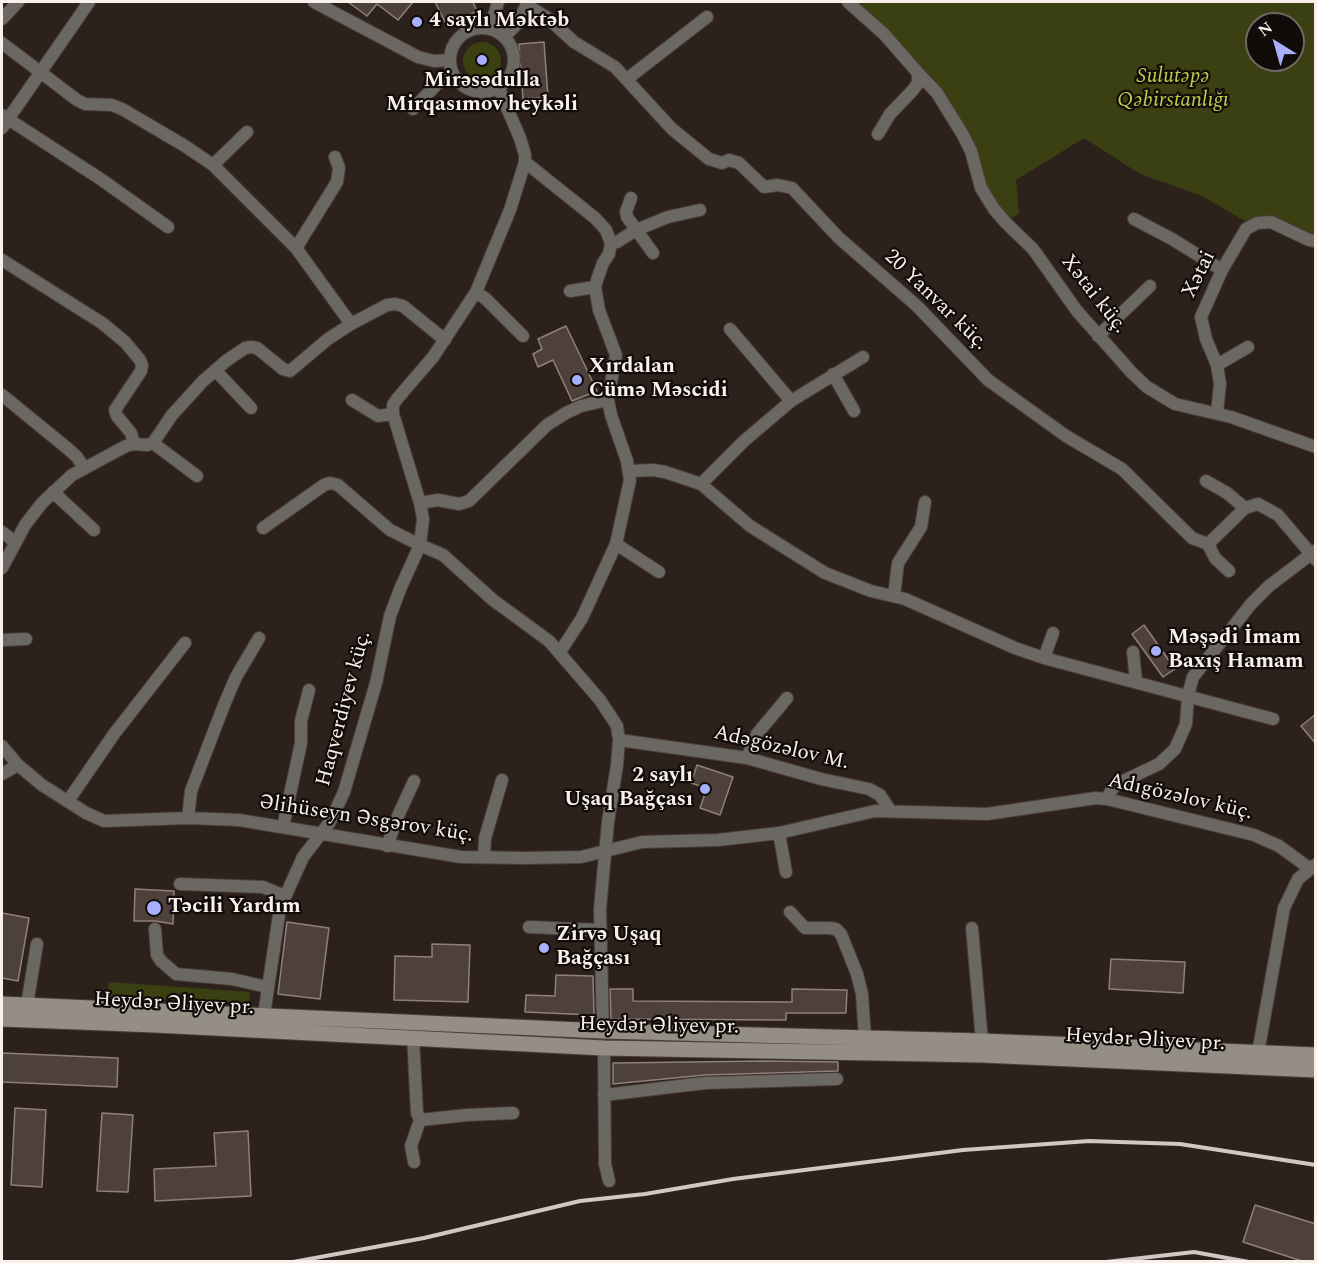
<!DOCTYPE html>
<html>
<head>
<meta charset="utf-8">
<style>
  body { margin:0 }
  #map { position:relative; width:1317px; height:1263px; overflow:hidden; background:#2d211b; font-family:Spectral,serif }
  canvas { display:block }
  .frame { position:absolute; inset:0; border:3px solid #f9f0ec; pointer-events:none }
  .north { position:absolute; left:1245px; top:12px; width:60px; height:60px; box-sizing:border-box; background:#110c09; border:2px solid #6e6764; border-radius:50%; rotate:323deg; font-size:16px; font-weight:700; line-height:24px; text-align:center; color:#f9f0ec }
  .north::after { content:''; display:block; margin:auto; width:21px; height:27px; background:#a8b0fc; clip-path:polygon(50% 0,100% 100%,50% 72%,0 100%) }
</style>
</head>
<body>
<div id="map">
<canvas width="1317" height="1263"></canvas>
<div class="frame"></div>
<div class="north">N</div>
</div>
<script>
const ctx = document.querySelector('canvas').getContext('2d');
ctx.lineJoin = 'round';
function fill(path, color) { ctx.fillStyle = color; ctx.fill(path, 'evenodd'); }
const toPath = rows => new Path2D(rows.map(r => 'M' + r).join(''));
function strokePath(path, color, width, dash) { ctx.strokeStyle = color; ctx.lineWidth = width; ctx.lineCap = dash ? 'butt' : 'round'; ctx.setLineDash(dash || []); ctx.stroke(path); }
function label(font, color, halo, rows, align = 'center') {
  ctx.font = font + ' Spectral,serif'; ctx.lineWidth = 4.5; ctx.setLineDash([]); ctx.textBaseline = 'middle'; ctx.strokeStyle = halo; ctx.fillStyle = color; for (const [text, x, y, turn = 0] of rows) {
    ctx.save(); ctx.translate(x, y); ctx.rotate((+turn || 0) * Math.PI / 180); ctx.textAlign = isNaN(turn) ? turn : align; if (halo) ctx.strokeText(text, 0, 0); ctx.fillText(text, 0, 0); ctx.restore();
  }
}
fill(toPath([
  [857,2,1315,2,1315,235,1266,216,1245,221,1202,196,1140,174,1084,138,1016,180,1019,214,1009,219,997,205,973,159,903,48],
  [1257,24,1293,24,1293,60,1257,60],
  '463 61a19 19 0 1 1 38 0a19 19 0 1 1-38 0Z',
  [109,982,250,992,249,1003,107,997]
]), '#3b4012');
const building = toPath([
  [348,2,413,2,398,20,377,4,367,16,348,2],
  [435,2,473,2,477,11,447,26,435,2],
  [544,42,548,97,523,99,519,44,544,42],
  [566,326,597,391,572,401,553,360,538,367,533,354,542,349,538,339,566,326],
  [1144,625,1175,669,1163,677,1132,634,1144,625],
  [1316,714,1316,744,1301,726,1316,714],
  [697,765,733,777,720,815,700,808,707,788,691,783,697,765],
  [135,889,174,891,173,924,155,921,134,921,135,889],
  [2,913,29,918,18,981,2,978,2,913],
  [287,922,329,928,320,999,278,994,287,922],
  [432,944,470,945,468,1002,394,1000,395,956,432,957,432,944],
  [1111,959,1185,962,1183,993,1109,989,1111,959],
  [556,975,593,976,594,1015,525,1012,526,995,555,996,556,975],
  [610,989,633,989,633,1001,792,1002,792,989,847,990,846,1013,786,1013,786,1020,611,1019,610,989],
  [2,1053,118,1058,117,1087,2,1082,2,1053],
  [764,1061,838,1062,838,1071,705,1075,613,1084,613,1063,764,1061],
  [15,1108,46,1110,42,1187,11,1185,15,1108],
  [102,1113,133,1115,128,1192,97,1191,102,1113],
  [248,1131,251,1196,155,1201,154,1169,216,1166,214,1133,248,1131],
  [1255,1205,1316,1224,1316,1262,1305,1262,1243,1242,1255,1205]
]);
fill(building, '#4e403b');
strokePath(building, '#91807a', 1.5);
const minor = toPath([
  [314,2,418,57,434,61,450,60],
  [848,2,884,34,918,73,918,83,913,90,890,114,878,134],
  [527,5,549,19,574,42,615,67,672,129,709,159,722,163,729,160,739,163,764,187,778,185,792,188,839,238,917,306,988,380,1066,436,1122,469,1192,538,1208,544,1245,508,1258,504,1278,515,1316,560],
  [2,19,18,2],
  '450 60a32 32 0 1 1 64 0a32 32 0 1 1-64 0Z',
  [490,29,498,2],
  [504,37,517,24,528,2],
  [2,43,77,100,85,104,112,105,122,109,185,146,213,165,296,248,351,324],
  [918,73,937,93,963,135,971,151,981,188,994,209,1006,223,1033,249,1077,311,1132,373,1147,387,1175,404,1231,417,1316,447],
  [627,79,707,17],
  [498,87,520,138,525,155,525,162,510,210,476,292,433,357,397,399,393,405,393,414,420,503,423,519,420,545,443,555,493,600,549,641,600,700,617,726,619,740,617,765,608,822,600,909,603,1031],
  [413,109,437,84,454,76],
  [2,115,102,180,168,227],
  [2,128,89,2],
  [525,162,595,218,606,230,611,243],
  [213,165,247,132],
  [631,198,626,212,627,217,653,253],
  [1134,219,1172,239,1222,270],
  [296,248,337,182,339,168,335,157],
  [2,260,102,323,125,342,140,360,142,365,141,371,115,410,117,416,131,433,134,444],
  [570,291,595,287],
  [476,292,486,299,523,336],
  [730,329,791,401],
  [1098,336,1150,286],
  [1217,365,1248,347],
  [215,370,251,408],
  [833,374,854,411],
  [2,395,67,448,77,457,84,468],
  [352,400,378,416,393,414],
  [1217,413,1220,384,1217,365,1206,339,1201,317,1222,270,1246,229,1257,223,1271,222,1309,240,1316,241],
  [153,443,197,476],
  [630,471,653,470,665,472,701,484,750,526,825,573,871,591,905,599,1015,648,1044,658,1273,719],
  [1206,481,1227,493,1245,508],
  [701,484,744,441,791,401,863,357],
  [53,492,94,530],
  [420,503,438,500,459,504,469,501,547,425,566,413,581,406,608,400],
  [263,528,324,485,330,483,338,485,390,530,420,545,401,587,390,616,376,683,344,792,330,822,303,857,280,908,264,1015],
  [2,532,15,542],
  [616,544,659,572],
  [1208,544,1215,558,1229,571],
  [2,568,25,525,42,503,72,475,126,446,134,444,147,445,153,443,172,415,203,381,226,361,245,348,251,347,257,348,283,369,290,371,328,339,351,324,387,305,395,304,403,306,445,340],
  [894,596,898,563,921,527,925,502],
  [2,640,26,639],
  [560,652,582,618,616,544,630,480,627,461,611,415,608,400,616,355,599,310,595,287,598,277,603,263,609,254,611,243,617,242,636,230,668,217,700,210],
  [1133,652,1136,681],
  [1044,658,1053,633],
  [619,740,747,758,821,779,869,789,880,795,890,810],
  [2,746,18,765,42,785,86,813,104,821,188,818,239,820,461,857,525,858,581,857,642,842,718,840,779,833,875,811,987,814,1096,798,1107,799,1254,835,1279,846,1309,868],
  [747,758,757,734,787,698],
  [2,774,18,765],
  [1107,799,1112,789,1119,783,1159,764,1175,749,1186,724,1188,695,1193,677,1251,604,1269,586,1315,551],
  [68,801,114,734,185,643],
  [188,818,191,791,224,705,236,677,259,638],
  [283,827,301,743,301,721,309,690],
  [779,833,786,872],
  [387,846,398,816,414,781],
  [484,857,485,838,502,780],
  [180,884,263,887,285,896],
  [790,912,805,928,829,928,836,929,841,934,857,974,862,994,865,1038],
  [529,927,599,930],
  [972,928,982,1041],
  [155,929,157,955,161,961,176,974,232,979,267,987],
  [27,1005,37,944],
  [413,1037,417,1113,420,1120,467,1115,513,1113],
  [604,1048,605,1164,609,1181],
  [1258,1053,1284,908,1298,879,1315,865],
  [604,1095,705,1083,837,1079],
  [414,1162,411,1146,420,1120]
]);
const secondary = toPath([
  [2,1004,603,1031,982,1041,1316,1055],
  [2,1019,155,1025,604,1048,982,1055,1316,1070]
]);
strokePath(minor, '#4a3e38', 14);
strokePath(secondary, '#4a3e38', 17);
strokePath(minor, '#6b6762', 12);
strokePath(secondary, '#948e85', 15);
strokePath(toPath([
  [293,1262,424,1238,580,1201,645,1194,733,1179,963,1150,1089,1141,1180,1144,1316,1165],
  [1106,1262,1194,1252,1249,1262]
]), '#d1c8c3', 4);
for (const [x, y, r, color] of [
  [417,22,6,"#a8b0fc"],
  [482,60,6,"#a8b0fc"],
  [577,380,6,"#a8b0fc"],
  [1156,651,6,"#a8b0fc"],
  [705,789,6,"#a8b0fc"],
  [154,908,8,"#a8b0fc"],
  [544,948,6,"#a8b0fc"]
]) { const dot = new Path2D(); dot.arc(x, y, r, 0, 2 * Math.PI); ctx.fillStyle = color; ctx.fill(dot); strokePath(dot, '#110c09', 2); }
label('bold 21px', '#f9f0ec', '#110c09', [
  ["4 saylı Məktəb",429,22],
  ["Mirəsədulla",482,82,"center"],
  ["Mirqasımov heykəli",482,106,"center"],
  ["Xırdalan",589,368],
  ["Cümə Məscidi",589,392],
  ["Məşədi İmam",1168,639],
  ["Baxış Hamam",1168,663],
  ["2 saylı",693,777,"right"],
  ["Uşaq Bağçası",693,801,"right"],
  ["Təcili Yardım",168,908],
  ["Zirvə Uşaq",556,936],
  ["Bağçası",556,960]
], 'left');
label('italic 21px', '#c2ce49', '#110c09', [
  ["Sulutəpə",1173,78],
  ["Qəbirstanlığı",1173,102]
]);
label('21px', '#f9f0ec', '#110c09', [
  ["Xətai",1200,275,-64],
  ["Xətai küç.",1093,295,52],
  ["20 Yanvar küç.",935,301,44],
  ["Haqverdiyev küç.",345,709,-75],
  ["Adəgözəlov M.",781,749,13],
  ["Adıgözəlov küç.",1180,798,13],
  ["Əlihüseyn Əsgərov küç.",366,820,9],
  ["Heydər Əliyev pr.",174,1005,3],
  ["Heydər Əliyev pr.",659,1027,1],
  ["Heydər Əliyev pr.",1145,1041,3]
]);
</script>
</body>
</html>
